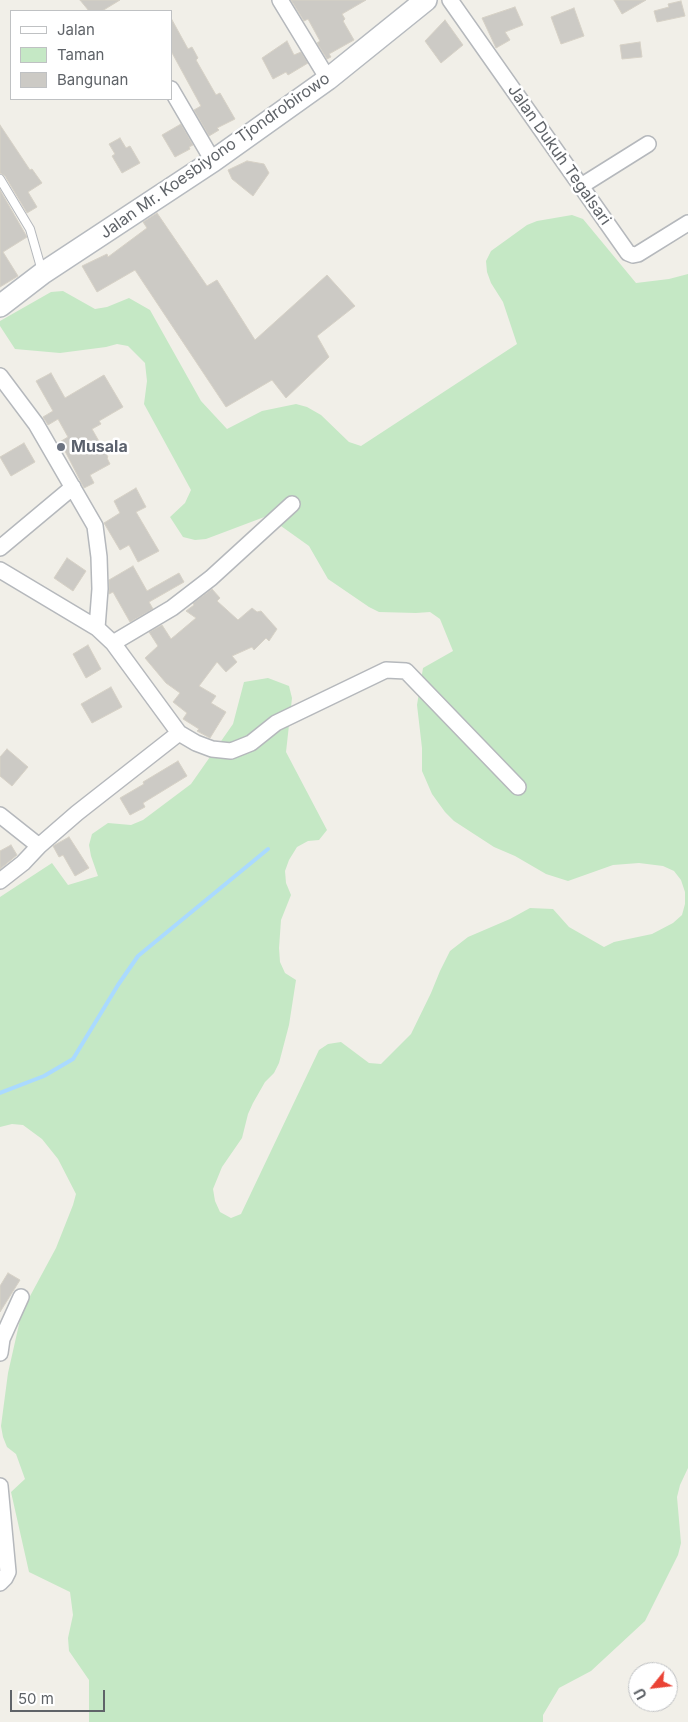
<!DOCTYPE html>
<html>
<head>
<meta charset="utf-8">
<style>
  body { margin:0 }
  #map { position:relative; width:688px; height:1722px; overflow:hidden; background:#f1efe8; font-family:Inter,sans-serif }
  canvas { display:block }
  .legend { position:absolute; left:10px; top:10px; width:162px; height:90px; box-sizing:border-box; background:#fff; border:1px solid #bfc1c3; margin:0; padding:6px 9px; list-style:none; font-size:15px; color:#5f6368 }
  .legend li { display:flex; align-items:center; gap:10px; height:25px }
  .legend b { width:25px; border:1px solid #bfc1c3 }
  .north { position:absolute; left:628px; top:1662px; width:50px; height:50px; box-sizing:border-box; background:#fff; border:1px solid #bfc1c3; border-radius:50%; rotate:241deg; font-size:14px; font-weight:700; line-height:20px; text-align:center; color:#5f6368 }
  .north::after { content:''; display:block; margin:auto; width:18px; height:22px; background:#ea4335; clip-path:polygon(50% 0,100% 100%,50% 72%,0 100%) }
  .scale { position:absolute; left:10px; top:1690px; width:95px; height:22px; box-sizing:border-box; border:2px solid #5f6368; border-top:0; padding-left:6px; font-size:15px; line-height:18px; white-space:nowrap; color:#5f6368; -webkit-text-stroke:4px #fff; paint-order:stroke }
</style>
</head>
<body>
<div id="map">
<canvas width="688" height="1722"></canvas>
<ul class="legend">
<li><b style="height:6px;background:#fff"></b>Jalan</li>
<li><b style="height:14px;background:#c5e8c5"></b>Taman</li>
<li><b style="height:14px;background:#cccac5"></b>Bangunan</li>
</ul>
<div class="north">U</div>
<div class="scale">50 m</div>
</div>
<script>
const ctx = document.querySelector('canvas').getContext('2d');
ctx.lineJoin = 'round';
function fill(path, color) { ctx.fillStyle = color; ctx.fill(path, 'evenodd'); }
const toPath = rows => new Path2D(rows.map(r => 'M' + r).join(''));
function strokePath(path, color, width, dash) { ctx.strokeStyle = color; ctx.lineWidth = width; ctx.lineCap = dash ? 'butt' : 'round'; ctx.setLineDash(dash || []); ctx.stroke(path); }
function label(font, color, halo, rows, align = 'center') {
  ctx.font = font + ' Inter,sans-serif'; ctx.lineWidth = 5; ctx.setLineDash([]); ctx.textBaseline = 'middle'; ctx.strokeStyle = halo; ctx.fillStyle = color; for (const [text, x, y, turn = 0] of rows) {
    ctx.save(); ctx.translate(x, y); ctx.rotate((+turn || 0) * Math.PI / 180); ctx.textAlign = isNaN(turn) ? turn : align; if (halo) ctx.strokeText(text, 0, 0); ctx.fillText(text, 0, 0); ctx.restore();
  }
}
fill(toPath([
  [572,215,583,219,636,283,669,279,688,274,688,1468,680,1485,677,1497,681,1543,678,1555,645,1621,591,1671,559,1688,543,1715,543,1722,89,1722,89,1680,69,1651,68,1638,73,1615,70,1592,29,1572,11,1492,25,1479,16,1454,7,1447,3,1437,1,1426,8,1373,22,1311,56,1248,73,1205,76,1194,58,1159,42,1139,23,1125,12,1124,0,1127,0,897,52,863,68,885,98,876,91,856,89,845,92,834,108,823,131,825,143,820,191,784,233,724,244,682,268,678,289,686,292,698,286,752,327,830,319,840,308,841,297,847,289,860,285,871,286,883,291,895,281,920,279,948,280,962,285,973,296,980,289,1025,279,1063,274,1073,265,1082,253,1103,248,1114,242,1138,222,1167,213,1189,215,1201,220,1212,231,1218,241,1214,319,1050,328,1044,341,1042,369,1063,381,1064,411,1034,431,993,440,971,450,951,468,937,510,919,530,908,553,909,569,927,604,947,614,942,652,934,673,923,682,915,685,904,685,892,681,880,674,871,663,866,639,863,613,865,568,881,546,874,515,856,494,847,454,821,445,812,432,794,422,771,422,748,417,705,423,668,453,651,440,619,430,612,416,613,379,612,369,607,328,579,309,546,267,516,206,539,195,540,183,537,170,517,185,503,191,490,144,404,147,381,145,363,128,346,117,344,106,347,60,353,15,349,0,326,0,321,51,292,63,291,95,309,107,307,129,298,150,310,201,401,227,429,262,411,296,404,307,407,321,415,349,442,361,446,517,344,503,302,491,283,487,272,486,261,491,251,527,225,537,221]
]), '#c5e8c5');
strokePath(toPath([
  [0,1093,44,1076,73,1059,118,985,138,956,268,849]
]), '#aadaff', 4);
const building = toPath([
  [80,0,120,0,102,11,89,11,80,0],
  [291,0,366,0,342,14,345,19,343,21,354,40,329,54,331,57,327,59,317,43,320,41,308,19,304,21,291,0],
  [614,0,646,0,622,14,614,0],
  [681,1,685,16,657,22,654,11,669,7,668,4,681,1],
  [515,7,523,25,505,32,510,40,496,48,482,18,515,7],
  [574,8,584,36,561,44,551,17,574,8],
  [171,18,188,49,192,47,198,58,196,60,216,95,220,93,235,119,217,128,219,130,209,136,194,110,201,106,171,51,171,18],
  [445,20,463,45,441,63,425,41,445,20],
  [287,41,294,55,301,52,308,63,288,75,286,72,273,79,262,58,287,41],
  [640,42,642,57,622,59,620,45,640,42],
  [181,124,193,145,189,147,190,149,175,157,162,135,181,124],
  [0,125,30,170,32,169,42,183,28,192,37,207,27,213,5,176,0,173,0,125],
  [120,138,126,148,130,146,140,163,122,173,112,156,115,154,109,144,120,138],
  [247,161,264,164,269,173,253,196,232,179,228,170,247,161],
  [0,190,27,237,3,252,18,276,0,287,0,190],
  [157,213,207,286,217,280,255,340,327,275,355,306,317,336,329,357,286,398,272,380,226,407,135,270,97,292,82,266,107,254,108,257,147,228,143,222,157,213],
  [51,373,65,398,104,375,123,407,99,421,101,424,92,429,108,457,107,458,110,464,90,475,94,483,84,488,65,451,63,452,58,443,68,437,58,419,48,425,43,417,53,411,36,381,51,373],
  [24,443,35,462,11,476,0,457,24,443],
  [136,488,146,507,136,512,159,551,138,562,129,545,120,550,104,523,120,513,114,501,136,488],
  [67,558,86,571,73,591,54,578,67,558],
  [133,566,147,591,179,573,184,582,149,602,153,609,130,622,113,592,109,594,109,580,133,566],
  [212,589,220,598,217,601,238,620,252,608,257,612,261,611,277,629,269,641,266,638,254,650,252,647,232,656,237,662,226,672,217,662,199,686,216,696,211,703,226,712,210,738,197,731,199,729,183,719,187,713,173,702,180,693,166,683,145,658,158,646,149,632,162,625,171,639,196,618,186,611,194,605,193,603,212,589],
  [88,645,101,669,86,678,73,654,88,645],
  [111,687,122,707,92,723,81,704,111,687],
  [7,749,28,767,12,786,0,776,0,757,7,749],
  [178,761,187,776,143,803,145,807,130,815,120,798,144,784,143,782,178,761],
  [69,837,89,868,75,876,63,855,59,857,53,846,69,837],
  [11,845,17,855,0,869,0,851,11,845],
  [8,1273,20,1280,0,1312,0,1286,8,1273]
]);
fill(building, '#cccac5');
strokePath(building, '#d6d1c6', 1);
const service = toPath([
  [0,179,30,229,42,271]
]);
const minor = toPath([
  [280,0,328,79],
  [450,0,628,253,633,255,638,254,688,223],
  [171,89,213,161],
  [581,186,648,144],
  [0,376,36,424,95,526,99,557,100,589,97,628,113,643,179,733,196,743,212,749,231,751,251,743,276,723,386,670,406,671,518,787],
  [0,548,73,487],
  [0,570,97,628],
  [113,643,172,608,211,578,292,504],
  [0,815,39,846],
  [0,881,23,863,39,846,77,813,179,733],
  [0,1353,2,1339,21,1297],
  [0,1486,8,1572,5,1578,0,1583]
]);
const secondary = toPath([
  [0,306,43,273,213,161,328,79,426,0]
]);
strokePath(service, '#b5b8bc', 10);
strokePath(minor, '#b5b8bc', 18);
strokePath(secondary, '#b6babf', 24);
strokePath(service, '#fff', 8);
strokePath(minor, '#fff', 15);
strokePath(secondary, '#fff', 21);
for (const [x, y, r, color] of [
  [61,447,5,"#6b7280"]
]) { const dot = new Path2D(); dot.arc(x, y, r, 0, 2 * Math.PI); ctx.fillStyle = color; ctx.fill(dot); strokePath(dot, '#fff', 2); }
label('16px', '#5f6368', '#fff', [
  ["Jalan Dukuh Tegalsari",559,155,55],
  ["Jalan Mr. Koesbiyono Tjondrobirowo",215,156,-35]
]);
label('bold 16px', '#5b616d', '#fff', [
  ["Musala",71,447]
], 'left');
</script>
</body>
</html>
